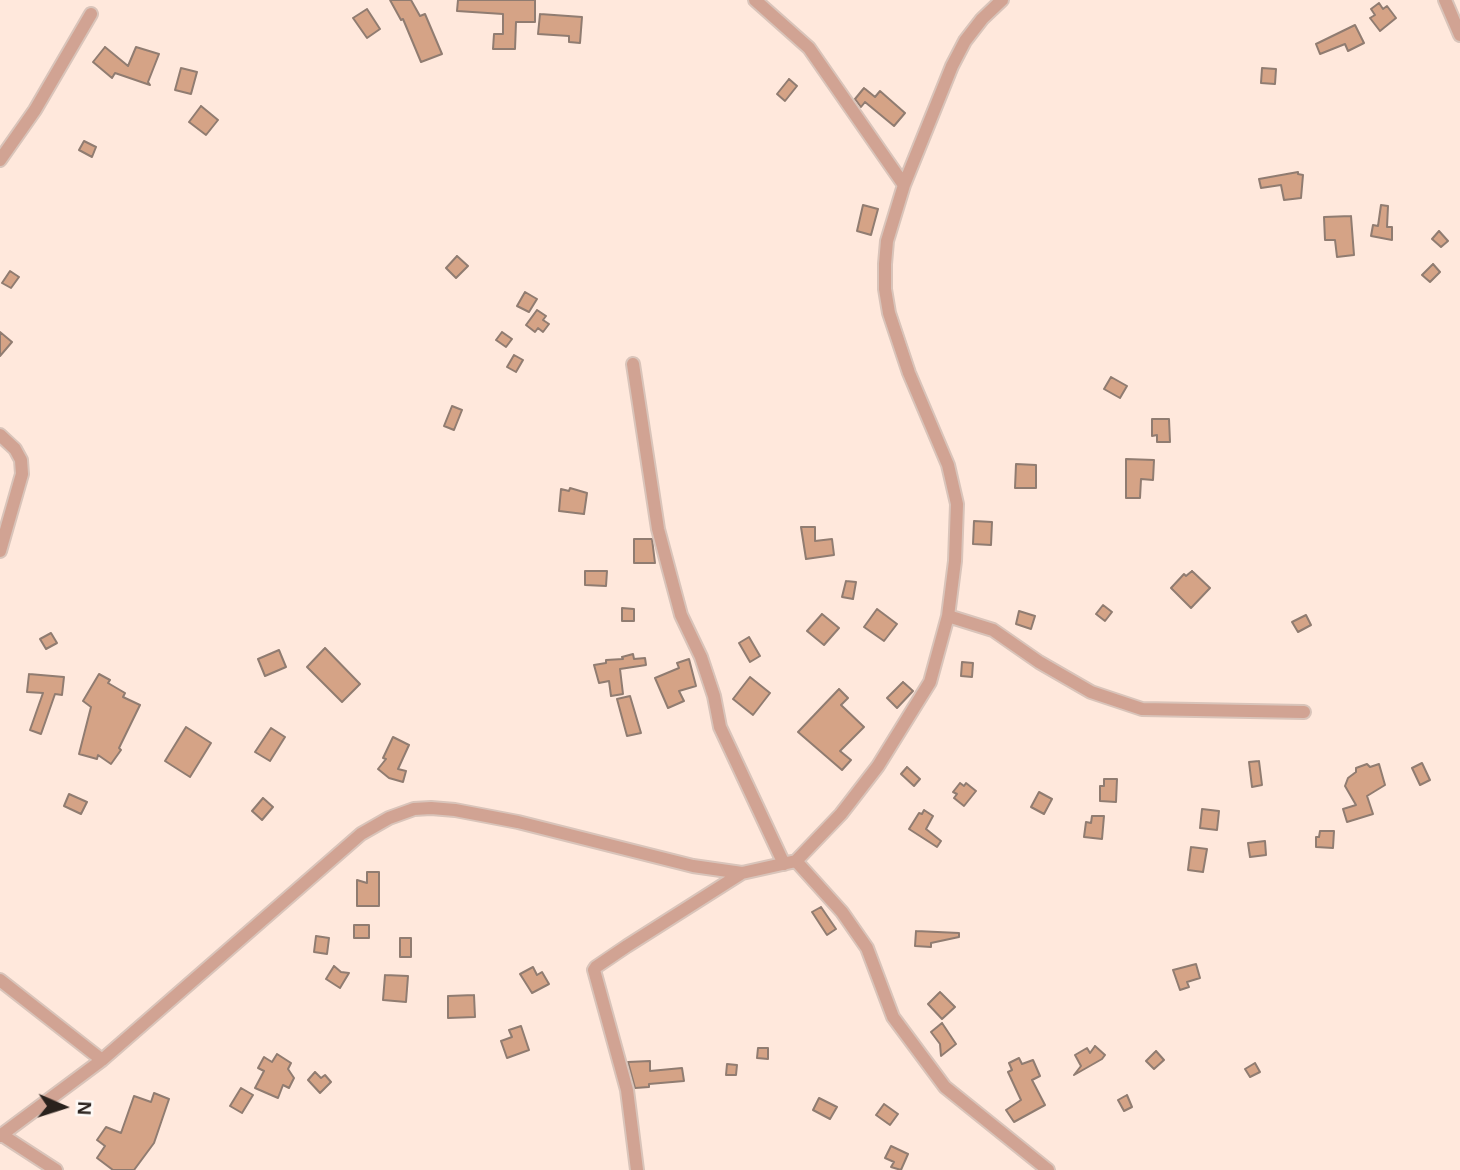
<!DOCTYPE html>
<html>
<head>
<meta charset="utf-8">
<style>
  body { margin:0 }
  #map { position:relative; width:1460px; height:1170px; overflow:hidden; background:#ffe8dc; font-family:Arial,sans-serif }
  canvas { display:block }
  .north { position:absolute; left:28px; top:1072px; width:70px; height:70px; -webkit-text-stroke:5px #fefaf7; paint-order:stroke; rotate:93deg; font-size:19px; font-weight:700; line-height:28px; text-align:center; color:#2a221d }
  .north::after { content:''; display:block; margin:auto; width:24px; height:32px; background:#2a221d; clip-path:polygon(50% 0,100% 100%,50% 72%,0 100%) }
</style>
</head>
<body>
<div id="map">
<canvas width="1460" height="1170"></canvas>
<div class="north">N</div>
</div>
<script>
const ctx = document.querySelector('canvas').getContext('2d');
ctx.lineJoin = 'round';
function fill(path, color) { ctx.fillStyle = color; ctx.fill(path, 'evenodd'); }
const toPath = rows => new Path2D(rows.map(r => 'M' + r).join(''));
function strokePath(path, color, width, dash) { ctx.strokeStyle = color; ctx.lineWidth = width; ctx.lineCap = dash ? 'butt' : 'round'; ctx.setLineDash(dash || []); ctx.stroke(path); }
const building = toPath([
  [390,0,411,0,420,16,425,14,442,54,421,62,403,19,401,20,390,0],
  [458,0,535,0,535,22,516,22,515,49,493,49,494,34,503,34,503,14,457,11,458,0],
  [1379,3,1383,9,1387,6,1396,18,1380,31,1370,18,1375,15,1371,9,1379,3],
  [367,9,380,29,367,38,353,18,367,9],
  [540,14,582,17,580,43,569,42,569,36,538,34,540,14],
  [1355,25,1364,43,1348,51,1345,44,1320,54,1316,44,1355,25],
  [105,47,128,66,136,47,159,54,148,82,150,85,115,73,112,78,93,62,105,47],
  [181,68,197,72,191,94,175,90,181,68],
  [1262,68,1276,69,1275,84,1261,83,1262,68],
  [789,79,797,86,785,101,777,94,789,79],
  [864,88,875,97,880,91,905,113,894,126,865,102,861,107,855,99,864,88],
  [201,106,218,120,206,135,189,122,201,106],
  [84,141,96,147,92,157,79,150,84,141],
  [1298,172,1298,174,1303,175,1301,198,1284,200,1281,185,1261,188,1259,179,1298,172],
  [863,205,878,209,871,235,857,231,863,205],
  [1381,205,1388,206,1387,227,1392,227,1392,240,1371,236,1373,225,1378,226,1381,205],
  [1351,216,1354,255,1337,257,1335,240,1325,240,1324,217,1351,216],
  [1439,231,1448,241,1441,247,1432,239,1439,231],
  [457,256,468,266,456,278,446,268,457,256],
  [1433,264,1440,272,1430,282,1422,275,1433,264],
  [10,271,19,277,11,288,2,283,10,271],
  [525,292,537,299,529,312,517,306,525,292],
  [537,310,546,316,543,320,549,324,543,332,538,328,535,332,526,325,537,310],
  [0,332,12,342,0,356,0,332],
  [502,332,512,339,506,347,496,340,502,332],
  [514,355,523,360,516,372,507,367,514,355],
  [1111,377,1127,386,1120,398,1104,389,1111,377],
  [452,406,462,410,454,430,444,426,452,406],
  [1152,419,1169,419,1170,442,1157,442,1157,435,1152,436,1152,419],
  [1126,459,1154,460,1153,480,1141,479,1140,498,1126,498,1126,459],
  [1016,464,1036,465,1036,488,1015,488,1016,464],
  [570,488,587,493,584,514,559,511,561,489,569,491,570,488],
  [974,521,992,522,991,545,973,544,974,521],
  [801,527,815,527,815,541,832,539,834,555,806,559,801,527],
  [634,539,652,539,655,563,634,563,634,539],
  [585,571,607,571,606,586,585,585,585,571],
  [1192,571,1210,588,1191,608,1171,588,1184,574,1186,576,1192,571],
  [846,581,856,582,853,599,842,597,846,581],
  [1103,605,1112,612,1105,621,1096,614,1103,605],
  [622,608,634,609,634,621,622,621,622,608],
  [877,609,897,624,884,641,864,627,877,609],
  [1019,611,1035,616,1031,629,1016,624,1019,611],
  [822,614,839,628,824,645,807,631,822,614],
  [1306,615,1311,625,1298,632,1292,622,1306,615],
  [51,633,57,643,46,649,40,639,51,633],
  [749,637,760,656,750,662,739,643,749,637],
  [325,648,360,684,342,702,307,667,325,648],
  [279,650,286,667,265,676,258,659,279,650],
  [633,654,634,659,645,658,646,665,620,669,623,694,611,696,609,681,599,683,594,665,606,663,606,660,623,659,622,657,633,654],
  [689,659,696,686,679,691,684,701,668,708,655,678,679,668,677,663,689,659],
  [962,662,973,663,972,677,961,676,962,662],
  [29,674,64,677,62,695,55,694,41,734,30,730,43,693,27,692,29,674],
  [99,674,110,680,108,683,125,693,123,697,140,705,119,748,121,750,111,764,98,755,97,759,79,754,91,707,83,701,99,674],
  [750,677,770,693,753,715,733,699,750,677],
  [903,682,913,691,897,708,887,698,903,682],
  [839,689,848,698,841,705,864,727,840,751,851,760,842,770,798,732,839,689],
  [630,696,641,733,627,736,617,699,630,696],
  [186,727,211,743,190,777,165,761,186,727],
  [271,728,285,737,270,761,255,752,271,728],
  [393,737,409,745,398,769,406,771,403,782,389,778,378,769,386,759,383,758,393,737],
  [1259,761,1262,785,1252,787,1249,762,1259,761],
  [1422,763,1430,780,1420,785,1412,768,1422,763],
  [1367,764,1370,767,1379,764,1385,785,1367,796,1373,814,1347,822,1343,809,1356,805,1345,786,1348,778,1356,772,1356,768,1367,764],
  [907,767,920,779,914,786,901,774,907,767],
  [1104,779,1117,779,1116,802,1100,801,1100,786,1104,786,1104,779],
  [960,783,964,786,966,783,976,791,964,806,954,798,957,794,953,792,960,783],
  [1039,792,1052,799,1044,814,1031,807,1039,792],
  [69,794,87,802,81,814,64,806,69,794],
  [263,798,273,807,262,820,252,811,263,798],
  [1202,809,1219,811,1217,830,1200,828,1202,809],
  [924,810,933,816,926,829,941,841,937,847,909,829,919,813,922,814,924,810],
  [1092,816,1104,816,1102,839,1084,837,1086,822,1091,823,1092,816],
  [1320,831,1334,831,1333,848,1316,847,1316,837,1319,837,1320,831],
  [1265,841,1266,855,1250,857,1248,843,1265,841],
  [1191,847,1207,849,1203,872,1188,870,1191,847],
  [367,872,379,872,379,906,357,906,357,880,367,883,367,872],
  [821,907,836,929,827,935,812,912,821,907],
  [354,925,369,925,369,938,354,938,354,925],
  [916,931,959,933,959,937,931,943,931,947,915,946,916,931],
  [316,936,329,938,327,954,314,952,316,936],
  [400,938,411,938,411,957,400,957,400,938],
  [1196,964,1200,978,1187,982,1189,987,1180,990,1173,970,1196,964],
  [334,966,341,972,349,973,340,988,326,979,334,966],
  [533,967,537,975,542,972,549,984,532,993,520,974,533,967],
  [385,975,408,976,406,1002,383,1000,385,975],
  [940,992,955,1007,942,1019,928,1004,940,992],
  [474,995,475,1017,448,1018,448,996,474,995],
  [942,1023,956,1044,941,1056,940,1044,931,1032,942,1023],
  [521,1026,529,1050,507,1058,501,1041,512,1037,509,1030,521,1026],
  [1095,1046,1105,1055,1102,1059,1074,1075,1081,1066,1075,1055,1087,1048,1090,1053,1095,1046],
  [758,1048,768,1048,768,1059,757,1058,758,1048],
  [1156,1051,1164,1060,1154,1069,1146,1061,1156,1051],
  [277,1054,291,1063,288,1069,294,1078,289,1088,283,1085,278,1098,255,1088,264,1071,258,1068,264,1057,272,1062,277,1054],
  [1019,1058,1022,1064,1033,1060,1040,1076,1032,1080,1045,1105,1014,1122,1006,1110,1021,1100,1008,1072,1012,1070,1009,1063,1019,1058],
  [650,1061,650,1071,682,1068,684,1081,649,1084,649,1087,635,1088,628,1062,650,1061],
  [1255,1063,1260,1072,1250,1077,1245,1069,1255,1063],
  [727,1064,737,1065,736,1075,726,1075,727,1064],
  [315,1072,321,1078,325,1075,331,1082,320,1093,308,1080,315,1072],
  [241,1088,253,1095,242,1113,230,1106,241,1088],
  [154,1093,169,1099,154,1143,134,1170,113,1170,97,1158,105,1146,97,1140,106,1127,121,1133,134,1096,151,1102,154,1093],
  [1127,1095,1132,1107,1124,1111,1118,1100,1127,1095],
  [819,1098,837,1107,830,1119,813,1110,819,1098],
  [884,1104,898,1114,890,1125,876,1115,884,1104],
  [891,1146,908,1154,901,1170,891,1167,894,1162,885,1158,891,1146]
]);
fill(building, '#d5a386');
strokePath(building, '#907c71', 2);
const minor = toPath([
  [755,0,809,48,904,185],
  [1445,0,1460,35],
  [0,160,35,110,91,14],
  [633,364,658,529,681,615,701,657,714,696,720,727,784,864],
  [0,435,15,449,21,460,22,474,0,551],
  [948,616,993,630,1039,662,1091,692,1142,709,1304,712],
  [796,861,842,912,867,948,893,1017,945,1087,1048,1170],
  [0,980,102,1060],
  [2,1135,56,1170],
  [0,1136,102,1060,361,834,389,818,414,809,431,808,455,810,518,822,693,866,742,873,796,861,841,814,878,766,930,682,948,616,955,561,957,504,948,465,909,373,889,313,885,289,885,264,887,241,904,185,952,66,965,41,982,19,1002,0],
  [637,1170,627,1090,594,970,596,967,627,946,742,873]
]);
strokePath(minor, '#d9c4ba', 16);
strokePath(minor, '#d1a393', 12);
</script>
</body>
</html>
